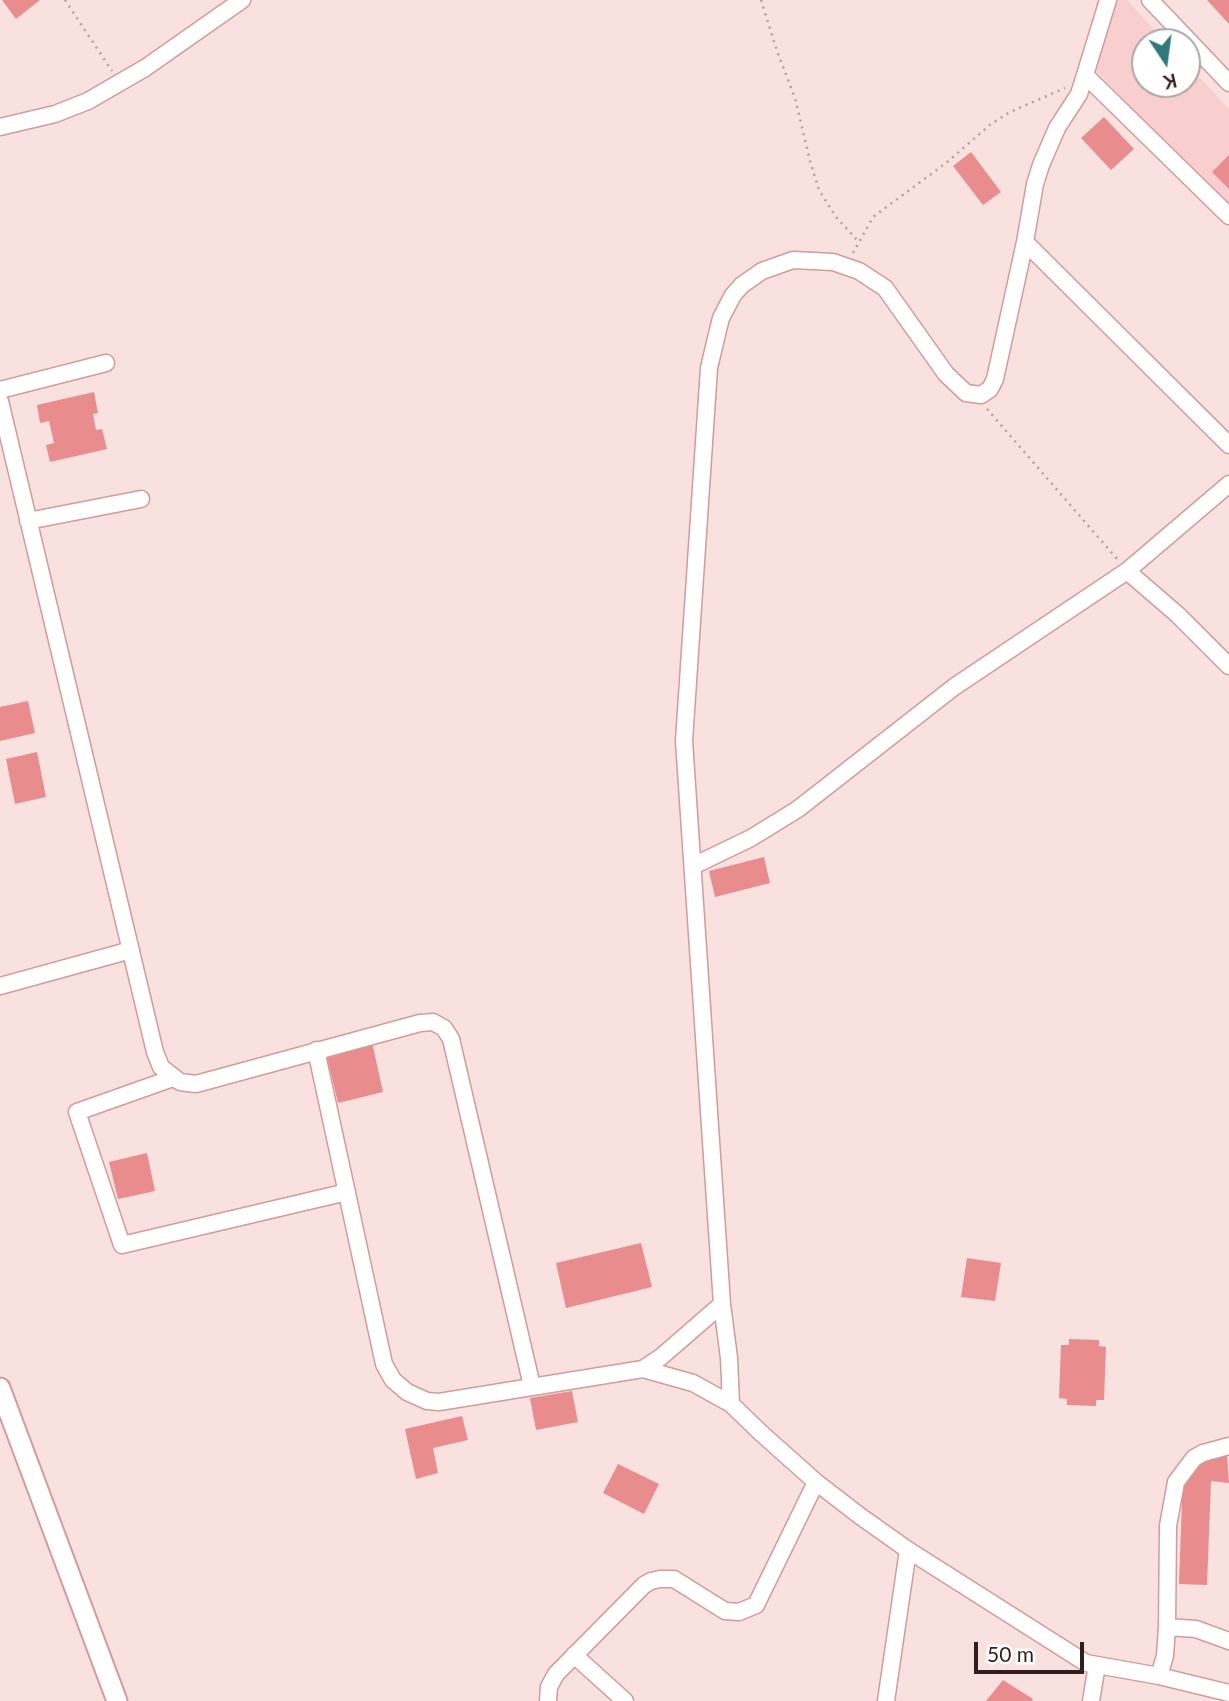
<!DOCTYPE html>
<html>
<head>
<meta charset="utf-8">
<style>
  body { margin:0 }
  #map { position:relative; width:1229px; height:1701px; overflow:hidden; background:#f9e1e0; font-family:Lato,sans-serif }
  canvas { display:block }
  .north { position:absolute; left:1131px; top:28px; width:70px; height:70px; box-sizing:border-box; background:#fff; border:2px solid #ada5a5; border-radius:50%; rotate:167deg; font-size:19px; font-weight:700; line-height:28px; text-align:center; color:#331e1e }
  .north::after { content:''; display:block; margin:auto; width:24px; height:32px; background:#2f787b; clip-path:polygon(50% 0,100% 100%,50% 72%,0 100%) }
  .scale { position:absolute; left:974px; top:1642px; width:110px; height:32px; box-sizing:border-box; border:4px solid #331e1e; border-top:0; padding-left:9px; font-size:21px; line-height:24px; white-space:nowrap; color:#331e1e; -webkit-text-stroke:5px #fff; paint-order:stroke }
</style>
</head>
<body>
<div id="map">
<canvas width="1229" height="1701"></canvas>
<div class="north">K</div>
<div class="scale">50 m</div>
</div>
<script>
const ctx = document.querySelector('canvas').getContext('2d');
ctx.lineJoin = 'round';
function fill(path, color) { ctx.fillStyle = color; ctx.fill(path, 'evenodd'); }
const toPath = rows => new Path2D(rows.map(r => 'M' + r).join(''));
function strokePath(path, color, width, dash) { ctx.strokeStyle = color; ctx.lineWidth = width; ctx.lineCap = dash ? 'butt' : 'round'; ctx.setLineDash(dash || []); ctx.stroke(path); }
fill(toPath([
  [1099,0,1127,0,1166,42,1145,42,1145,84,1187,84,1187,64,1229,109,1229,206,1196,176,1089,63,1096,3]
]), '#f8cfce');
fill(toPath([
  [2,0,40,0,16,19],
  [1207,0,1229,0,1229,24],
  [1104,117,1134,149,1111,170,1081,138],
  [971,152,1001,192,983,205,953,166],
  [1229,155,1229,189,1212,172],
  [94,392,98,413,93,414,96,430,102,429,107,449,50,462,46,445,54,443,49,421,40,423,37,405],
  [28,701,35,733,0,741,0,707],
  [37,752,46,797,15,804,6,759],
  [764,857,770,883,715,897,709,871],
  [372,1042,383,1092,338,1103,326,1053],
  [147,1153,155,1191,118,1199,109,1162],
  [641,1243,652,1287,566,1308,556,1263],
  [967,1258,1001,1263,995,1301,961,1297],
  [1069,1339,1099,1340,1099,1346,1106,1347,1104,1400,1096,1400,1096,1406,1067,1405,1067,1399,1059,1398,1061,1345,1069,1345],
  [572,1391,578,1422,536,1430,530,1398],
  [462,1416,468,1440,433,1448,438,1473,416,1479,405,1429],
  [1204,1453,1227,1454,1229,1483,1211,1481,1207,1585,1179,1584,1183,1473],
  [618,1464,659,1484,644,1514,603,1493],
  [1003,1680,1033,1699,1032,1701,986,1701]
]), '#e98c8d');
const minor = toPath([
  [1108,0,1085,75,1229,216],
  [1150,0,1229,83],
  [1085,75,1079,94,1057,128,1041,165,1035,184,1025,242,1229,445],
  [0,127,55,114,88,101,145,68,242,0],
  [1025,242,995,379,990,389,981,395,966,393,946,374,885,288,859,271,833,262,793,260,762,271,742,285,733,295,721,318,718,330,709,368,684,741,722,1304,729,1358,731,1404,761,1433,816,1482,860,1516,908,1550,1086,1663,1159,1676,1229,1693],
  [0,390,106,363],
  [0,401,155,1052,161,1067,180,1082,196,1084,420,1023,433,1022,444,1028,451,1039,532,1386],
  [28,521,141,499],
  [1127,571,1229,484],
  [693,866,751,838,798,809,954,687,1127,571,1178,615,1229,666],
  [0,986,131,950],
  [316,1050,384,1364,393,1380,407,1392,427,1401,439,1402,643,1369,661,1357,722,1304],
  [173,1078,77,1112,122,1245,347,1192],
  [643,1369,693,1383,731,1404],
  [1167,1627,1168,1526,1176,1482,1194,1458,1203,1453,1229,1446],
  [574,1655,625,1701],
  [1159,1676,1165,1656,1167,1627,1196,1629,1229,1641],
  [548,1701,549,1687,556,1674,644,1585,651,1581,660,1579,674,1579,725,1611,739,1612,756,1605,816,1482],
  [886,1701,908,1550],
  [1091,1701,1097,1665]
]);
const tertiary = toPath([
  [0,1388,117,1701]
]);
strokePath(minor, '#d39b9a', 19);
strokePath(tertiary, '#d39b9a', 23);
strokePath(toPath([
  [65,0,112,71],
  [761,0,777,51,795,98,810,161,819,190,836,217,859,242],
  [853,253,873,217,946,163,991,124,1010,112,1065,88],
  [987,409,1118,560]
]), '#b59e9d', 2.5, [2, 5]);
strokePath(minor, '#fff', 16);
strokePath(tertiary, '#fff', 19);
</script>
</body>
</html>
